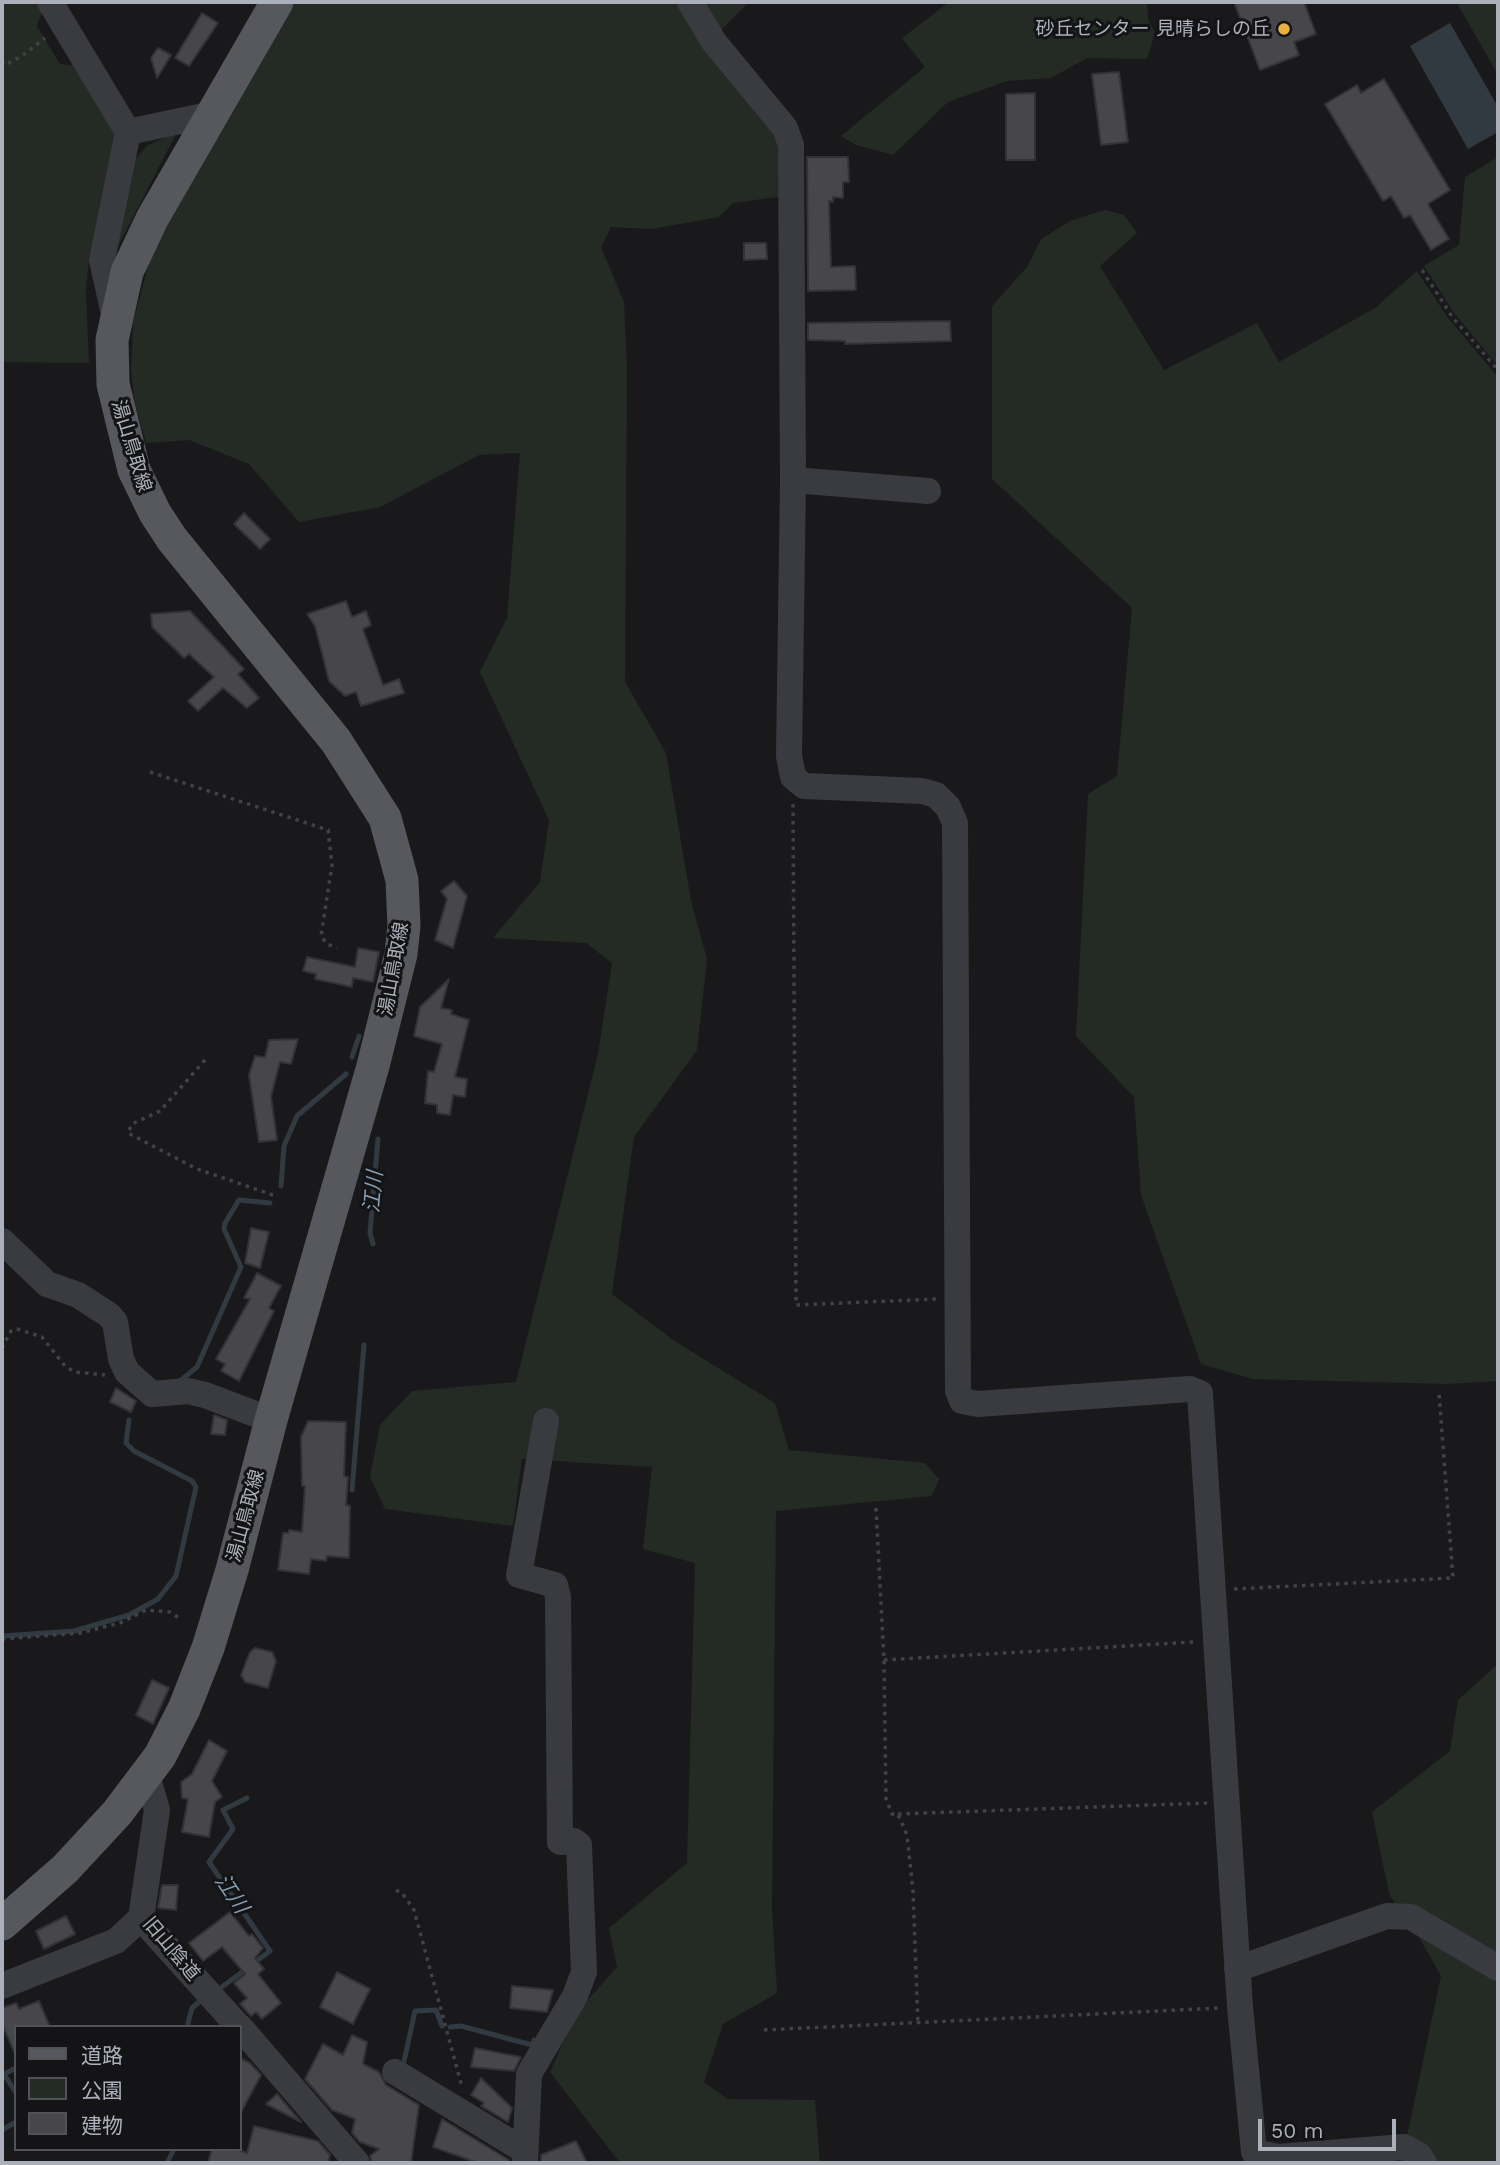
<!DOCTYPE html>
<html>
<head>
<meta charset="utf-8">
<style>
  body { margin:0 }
  #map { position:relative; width:1500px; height:2165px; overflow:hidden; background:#19191b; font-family:"Work Sans","Noto Sans JP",sans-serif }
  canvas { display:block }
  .frame { position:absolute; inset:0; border:4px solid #acb0ba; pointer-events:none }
  .legend { position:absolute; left:14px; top:2025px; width:228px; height:126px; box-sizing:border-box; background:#141416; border:2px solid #515258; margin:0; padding:9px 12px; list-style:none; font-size:21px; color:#acb0ba }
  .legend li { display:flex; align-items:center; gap:14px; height:35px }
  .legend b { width:35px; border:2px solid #515258 }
  .scale { position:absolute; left:1258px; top:2119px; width:138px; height:32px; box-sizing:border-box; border:4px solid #acb0ba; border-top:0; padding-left:9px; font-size:21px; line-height:24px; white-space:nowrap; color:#acb0ba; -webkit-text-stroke:5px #141416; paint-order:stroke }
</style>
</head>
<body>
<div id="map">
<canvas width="1500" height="2165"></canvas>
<div class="frame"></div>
<ul class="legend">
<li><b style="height:9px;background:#56585e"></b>道路</li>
<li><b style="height:19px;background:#232b24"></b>公園</li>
<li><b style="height:19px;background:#46464b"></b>建物</li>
</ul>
<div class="scale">50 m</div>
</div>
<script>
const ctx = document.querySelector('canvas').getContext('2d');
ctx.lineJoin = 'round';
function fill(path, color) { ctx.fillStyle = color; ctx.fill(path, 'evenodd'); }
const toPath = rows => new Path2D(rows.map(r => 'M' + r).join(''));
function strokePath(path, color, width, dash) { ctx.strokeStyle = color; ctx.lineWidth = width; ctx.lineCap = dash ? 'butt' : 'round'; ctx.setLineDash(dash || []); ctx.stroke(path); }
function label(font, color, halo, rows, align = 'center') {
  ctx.font = font + ' "Work Sans","Noto Sans JP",sans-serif'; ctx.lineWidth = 6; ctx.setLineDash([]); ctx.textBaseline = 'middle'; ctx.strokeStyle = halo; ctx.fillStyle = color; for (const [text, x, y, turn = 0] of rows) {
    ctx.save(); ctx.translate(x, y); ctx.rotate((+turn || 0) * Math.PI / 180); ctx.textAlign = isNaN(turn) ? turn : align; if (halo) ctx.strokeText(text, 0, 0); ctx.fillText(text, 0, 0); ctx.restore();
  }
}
fill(toPath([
  [2,2,42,2,44,5,37,26,60,64,78,66,118,134,89,258,86,291,89,363,2,362],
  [294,2,684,2,779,127,785,196,733,203,719,217,651,229,611,227,601,247,624,302,627,367,625,682,666,753,691,901,707,959,697,1050,634,1137,612,1294,676,1342,775,1403,789,1450,925,1463,939,1479,932,1496,776,1511,772,1906,777,1993,723,2024,704,2082,727,2099,815,2100,820,2163,620,2163,550,2072,576,2013,617,1967,609,1928,687,1863,695,1563,643,1549,652,1467,522,1459,513,1526,385,1509,370,1477,380,1425,412,1391,516,1382,598,1054,612,963,586,943,493,938,540,882,549,820,480,672,507,618,520,453,479,455,380,507,299,522,249,464,189,440,146,443,135,403,131,370,133,322,152,252],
  [696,2,749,2,719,32],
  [949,2,1147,2,1148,19,1155,33,1147,59,1087,58,1051,78,1007,81,948,102,893,155,856,145,841,136,925,67,902,38],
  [1457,2,1498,2,1498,75,1461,10],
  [172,134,175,136,114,254,133,162,147,146],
  [1498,157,1498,366,1454,313,1424,266,1459,245,1465,177],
  [1105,210,1124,215,1137,233,1100,266,1164,370,1257,323,1279,362,1375,308,1417,271,1448,318,1498,377,1498,1381,1447,1384,1253,1379,1201,1364,1141,1195,1134,1097,1076,1036,1088,794,1117,776,1132,608,992,479,992,306,1027,267,1041,239,1070,221],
  [1498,1664,1498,1963,1399,1912,1389,1893,1372,1812,1450,1751,1458,1700],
  [1410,1921,1498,1974,1498,2163,1428,2163,1406,2141,1441,1976]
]), '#232b24');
fill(toPath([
  [1450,23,1498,107,1498,132,1468,149,1410,46]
]), '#313a40');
strokePath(toPath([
  [352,1057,359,1036],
  [281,1186,284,1146,297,1116,346,1074],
  [373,1244,370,1233,378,1139],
  [180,1381,197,1367,241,1267,224,1229,225,1223,239,1200,270,1203],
  [352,1490,364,1345],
  [2,1636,74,1631,129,1615,158,1599,176,1576,196,1487,192,1481,134,1451,126,1443,129,1420],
  [222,1987,270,1951,209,1862,233,1829,223,1810,247,1798],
  [187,2027,192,2008,200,2001],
  [450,2027,461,2026,532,2045,534,2040],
  [403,2066,415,2011,436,2010,442,2026],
  [16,2068,4,2074,16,2093],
  [2,2130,16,2122],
  [167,2163,174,2149]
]), '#313a40', 5);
const building = toPath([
  [1234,2,1304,2,1316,34,1294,42,1299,55,1260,70,1234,2],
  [202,13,218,23,189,66,175,58,202,13],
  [158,48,171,55,157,78,151,58,158,48],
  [1119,72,1128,142,1101,145,1092,74,1119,72],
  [1384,79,1450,190,1428,204,1449,239,1431,250,1410,215,1404,218,1391,196,1383,201,1325,104,1357,85,1361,93,1384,79],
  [1035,93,1035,160,1006,160,1006,94,1035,93],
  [807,157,848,157,849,182,843,182,843,198,833,197,833,202,829,201,831,267,855,266,856,290,808,291,807,157],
  [744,243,766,243,767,259,744,260,744,243],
  [950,321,951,341,845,344,845,341,808,340,808,323,950,321],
  [244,513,270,539,260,549,234,524,244,513],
  [346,601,352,617,366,611,371,625,363,629,383,685,399,679,404,693,361,706,356,692,345,696,329,681,315,626,307,614,346,601],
  [190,611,244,669,238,674,259,698,247,708,223,688,198,711,188,701,214,677,189,654,184,658,152,627,151,614,190,611],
  [454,881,467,896,453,948,435,940,447,899,441,891,454,881],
  [358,948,379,952,373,982,353,978,352,987,315,979,316,974,303,971,307,957,355,967,358,948],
  [449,979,441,1008,452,1010,451,1014,469,1020,455,1077,467,1079,465,1097,453,1095,450,1115,437,1113,437,1105,425,1103,428,1071,434,1072,442,1044,414,1036,420,1007,449,979],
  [298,1039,291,1064,280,1062,271,1096,277,1140,259,1142,249,1075,255,1056,265,1057,269,1040,298,1039],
  [251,1228,269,1232,260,1268,245,1263,251,1228],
  [257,1273,281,1286,269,1308,274,1311,239,1381,221,1371,225,1364,216,1359,250,1299,244,1298,257,1273],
  [116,1388,136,1401,131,1412,110,1402,116,1388],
  [214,1415,227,1420,225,1435,211,1434,214,1415],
  [308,1421,346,1422,344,1476,348,1477,346,1505,350,1506,349,1558,327,1556,326,1561,311,1559,309,1574,278,1570,283,1533,289,1533,289,1530,302,1532,305,1486,302,1486,301,1437,308,1421],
  [255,1648,272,1652,276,1661,268,1688,245,1682,241,1675,250,1652,255,1648],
  [152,1680,169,1688,153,1724,136,1715,152,1680],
  [209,1740,227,1751,212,1781,222,1797,215,1802,209,1837,182,1832,188,1799,182,1798,181,1782,192,1774,209,1740],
  [162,1885,178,1885,176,1910,158,1908,162,1885],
  [230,1912,249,1936,252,1934,263,1948,255,1958,264,1969,258,1974,281,2003,262,2019,256,2012,251,2016,240,2004,247,1998,234,1983,245,1974,222,1947,203,1961,189,1943,230,1912],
  [66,1916,75,1934,44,1949,36,1931,66,1916],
  [337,1972,370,1989,353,2024,320,2007,337,1972],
  [512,1986,553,1990,547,2012,510,2008,512,1986],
  [39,2001,50,2027,16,2027,16,2056,2,2024,2,2008,16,2003,19,2009,39,2001],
  [352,2035,367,2042,363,2064,379,2072,386,2085,419,2105,411,2163,372,2163,370,2156,379,2149,360,2142,352,2133,355,2119,332,2110,305,2079,323,2044,343,2055,352,2035],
  [475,2048,510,2055,521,2057,514,2071,471,2067,475,2048],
  [240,2058,250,2063,261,2075,240,2114,240,2058],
  [481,2078,512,2108,508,2122,481,2106,484,2103,471,2095,481,2078],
  [277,2094,301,2122,266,2104,277,2094],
  [442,2119,509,2160,508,2163,478,2163,433,2147,442,2119],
  [254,2126,318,2141,330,2155,328,2163,208,2163,212,2149,235,2149,247,2153,254,2126],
  [576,2141,587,2163,541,2163,541,2155,576,2141]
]);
fill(building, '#46464b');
strokePath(building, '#333337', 2);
strokePath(toPath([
  [2,61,5,65,22,56,45,38],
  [1422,270,1453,318,1498,370],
  [150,772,328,830,332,865,321,936,327,944,337,948],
  [793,804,796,1305,938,1299],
  [205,1060,160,1111,132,1124,128,1133,197,1169,273,1195],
  [2,1348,11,1331,17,1329,42,1337,65,1366,75,1372,105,1375],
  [876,1508,884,1660,886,1799,892,1814,898,1814,907,1835,913,1891,918,2025],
  [1234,1589,1453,1578,1439,1393],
  [2,1639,80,1633,120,1623,146,1610,170,1612,182,1620],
  [884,1660,1194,1642],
  [898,1814,1207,1803],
  [396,1890,403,1894,414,1910,462,2087],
  [764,2030,1220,2008]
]), '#404246', 3.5, [3.5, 5]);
strokePath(toPath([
  [50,2,128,132],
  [690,2,714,42,785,128,791,145,793,480,789,756,793,777,804,786,922,791,936,795,948,807,955,823,958,1391,962,1401,978,1404,1190,1389,1200,1393,1240,2007,1254,2152,1278,2157,1404,2147,1419,2155,1424,2163],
  [128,132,213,114],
  [115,319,102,260,128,132],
  [793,480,928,491],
  [2,1241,47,1284,78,1295,109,1315,115,1322,121,1359,127,1372,152,1394,188,1391,205,1395,271,1420],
  [147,1775,157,1810,141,1918,239,2027],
  [1237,1969,1387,1916,1411,1917,1498,1968],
  [2,1986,116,1941,141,1918],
  [240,2027,357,2163],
  [395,2072,517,2146,525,2148],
  [525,2163,529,2074,575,1996,584,1972,579,1845,574,1841,560,1842,558,1597,555,1585,519,1575,546,1421]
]), '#3a3b40', 26);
strokePath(toPath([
  [2,1924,65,1869,117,1813,160,1756,184,1709,208,1648,232,1570,271,1420,373,1066,401,954,404,926,402,880,385,818,336,741,172,539,155,513,134,470,113,384,112,340,127,272,152,219,277,2]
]), '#56585e', 33);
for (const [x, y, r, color] of [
  [1284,29,7,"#e9b042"]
]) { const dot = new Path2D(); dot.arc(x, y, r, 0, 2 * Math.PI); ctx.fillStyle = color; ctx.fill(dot); strokePath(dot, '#141416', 2.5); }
label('19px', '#acb0ba', '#141416', [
  ["砂丘センター 見晴らしの丘",1270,29]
], 'right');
label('19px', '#acb0ba', '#141416', [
  ["湯山鳥取線",131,446,73],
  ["湯山鳥取線",394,969,-80],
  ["湯山鳥取線",246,1516,-75],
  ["旧山陰道",171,1949,50]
]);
label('italic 21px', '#859eb2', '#141416', [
  ["江川",374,1192,-85],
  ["江川",231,1894,56]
]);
</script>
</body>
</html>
